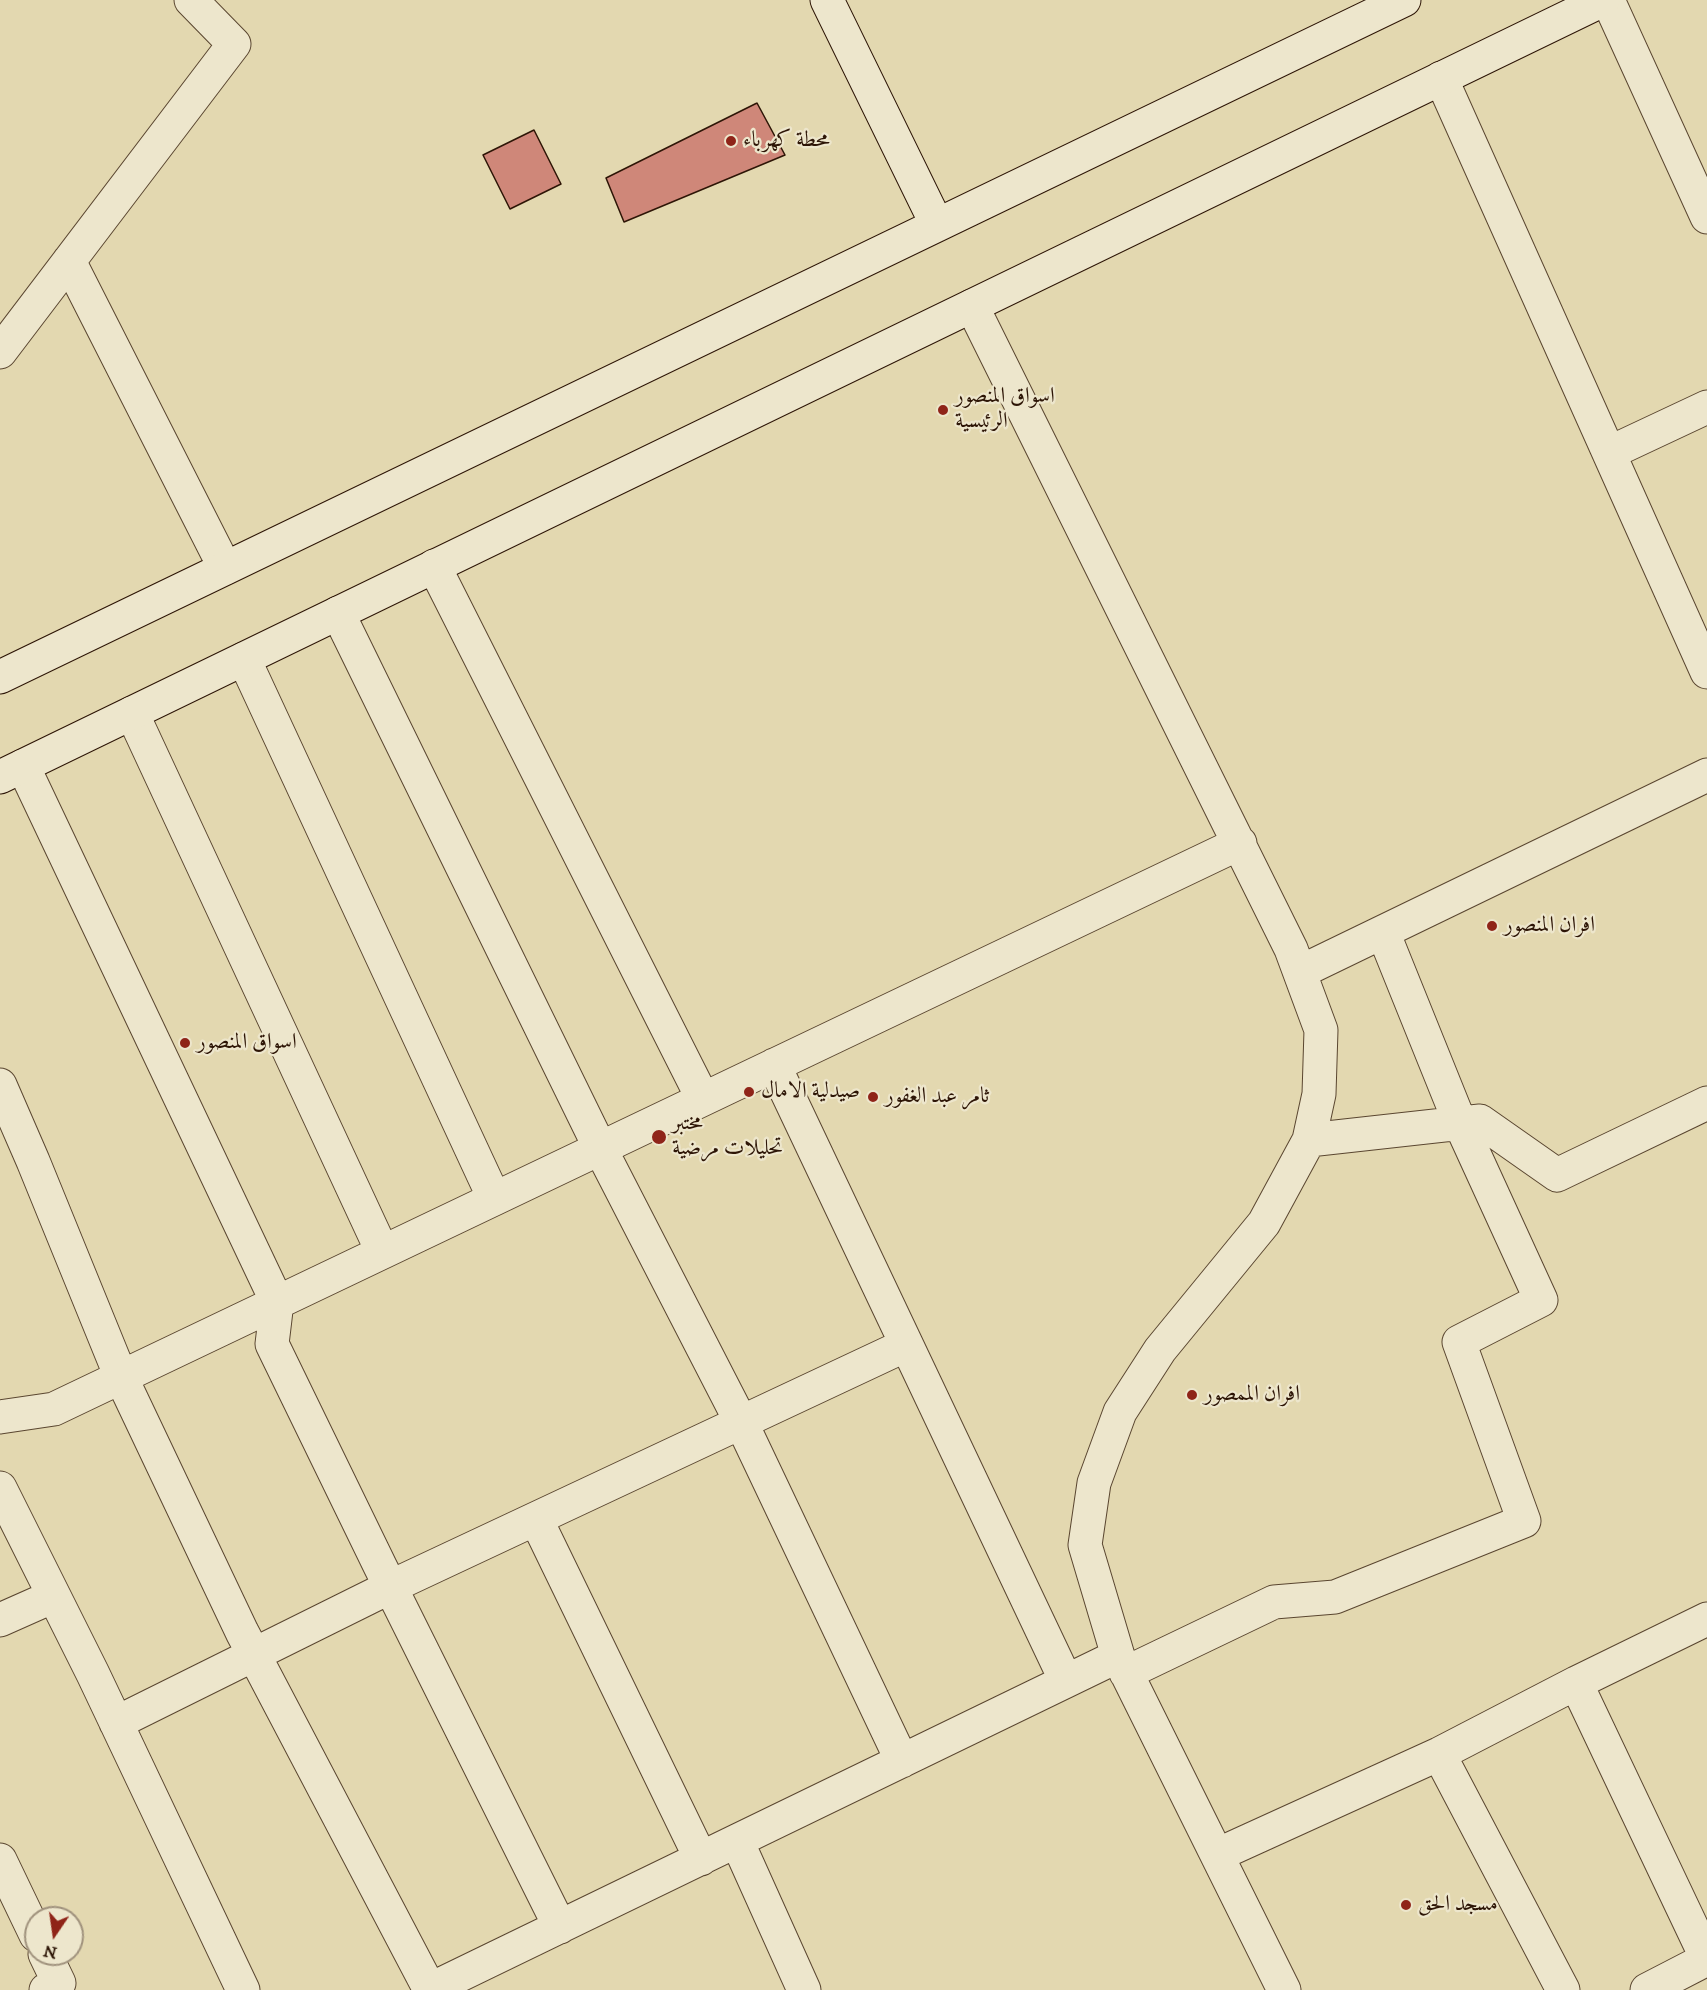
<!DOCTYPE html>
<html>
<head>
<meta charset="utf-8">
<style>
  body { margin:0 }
  #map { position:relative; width:1707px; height:1990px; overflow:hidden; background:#e3d8b0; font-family:"IM FELL DW Pica",serif }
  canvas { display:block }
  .north { position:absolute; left:24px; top:1906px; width:60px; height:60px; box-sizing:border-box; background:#ede6cc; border:2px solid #a0927d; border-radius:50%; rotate:193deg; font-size:16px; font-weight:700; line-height:24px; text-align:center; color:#2d1506 }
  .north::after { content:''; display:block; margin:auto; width:21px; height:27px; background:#8f2418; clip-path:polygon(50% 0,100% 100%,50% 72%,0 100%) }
</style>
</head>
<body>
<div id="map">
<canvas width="1707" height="1990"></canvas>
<div class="north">N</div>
</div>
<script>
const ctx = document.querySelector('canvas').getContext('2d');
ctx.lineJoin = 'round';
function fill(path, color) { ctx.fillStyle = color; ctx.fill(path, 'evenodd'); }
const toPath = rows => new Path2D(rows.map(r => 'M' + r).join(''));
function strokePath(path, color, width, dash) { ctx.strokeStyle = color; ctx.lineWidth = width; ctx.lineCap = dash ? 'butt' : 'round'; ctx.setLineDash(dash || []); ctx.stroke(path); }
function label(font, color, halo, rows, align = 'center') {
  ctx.font = font + ' "IM FELL DW Pica",Amiri,serif'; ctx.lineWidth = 4.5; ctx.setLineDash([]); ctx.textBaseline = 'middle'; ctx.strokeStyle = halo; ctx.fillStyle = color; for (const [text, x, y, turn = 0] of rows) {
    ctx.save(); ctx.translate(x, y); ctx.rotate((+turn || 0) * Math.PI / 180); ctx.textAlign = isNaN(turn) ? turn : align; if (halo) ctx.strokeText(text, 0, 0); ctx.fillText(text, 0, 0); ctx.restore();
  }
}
const building = toPath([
  [757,103,785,155,624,222,606,178,757,103],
  [534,130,561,184,510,209,483,155,534,130]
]);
fill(building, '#cf8779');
strokePath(building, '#2d1506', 1.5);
const street = toPath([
  [1608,0,1707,217],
  [1441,78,1707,672],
  [69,261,225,568],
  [972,306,1291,949,1321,1030,1319,1094,1309,1140,1264,1223,1160,1350,1120,1412,1094,1483,1085,1545,1118,1656,1284,1990],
  [0,352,234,44,191,0],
  [1609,453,1707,407],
  [434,566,703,1099],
  [338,613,600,1148,741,1422,902,1761],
  [244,659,494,1198],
  [132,713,382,1251],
  [23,766,277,1302,272,1344,380,1566,560,1927],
  [1300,972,1707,775],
  [774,1065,1066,1681],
  [0,1085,33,1161,121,1377,242,1632,430,1990],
  [1309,1140,1480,1121,1557,1175,1707,1103],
  [0,1417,54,1409,1240,843],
  [0,1488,93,1674,243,1990],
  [536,1519,701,1859],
  [0,1620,54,1596],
  [1126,1673,1274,1602,1335,1597,1524,1521,1459,1342,1541,1300,1460,1123,1383,932],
  [1576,1683,1707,1959],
  [116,1723,390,1587,906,1345],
  [1439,1754,1563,1990],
  [737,1841,804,1990],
  [1217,1855,1439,1754,1576,1683,1707,1619],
  [0,1860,36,1935],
  [45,1954,59,1983,46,1990],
  [429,1990,1118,1656],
  [1647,1990,1707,1959]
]);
const secondary = toPath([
  [827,0,937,225],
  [0,677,1404,0],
  [0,777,1603,0]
]);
strokePath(street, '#5a4630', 35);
strokePath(secondary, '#2d1506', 35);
strokePath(street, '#ede6cc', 33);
strokePath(secondary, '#ede6cc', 33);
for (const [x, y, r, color] of [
  [731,141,6,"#8f2418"],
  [943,410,6,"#8f2418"],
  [1492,926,6,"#8f2418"],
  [185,1043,6,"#8f2418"],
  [749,1092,6,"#8f2418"],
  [873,1097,6,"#8f2418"],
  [659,1137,8,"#8f2418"],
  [1192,1395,6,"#8f2418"],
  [1406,1905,6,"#8f2418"]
]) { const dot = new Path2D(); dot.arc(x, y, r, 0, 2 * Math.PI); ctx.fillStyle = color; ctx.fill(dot); strokePath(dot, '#ede6cc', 2); }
label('22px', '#2d1506', '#ede6cc', [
  ["محطة كهرباء",743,141],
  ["اسواق المنصور",955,397],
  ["الرئيسية",955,422],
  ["افران المنصور",1504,926],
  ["اسواق المنصور",197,1043],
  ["صيدلية الامال",761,1092],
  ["ثامر عبد الغفور",885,1097],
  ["مختبر",672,1124],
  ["تحليلات مرضية",672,1149],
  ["افران الممصور",1204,1395],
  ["مسجد الحق",1418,1905]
], 'left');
</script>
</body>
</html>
